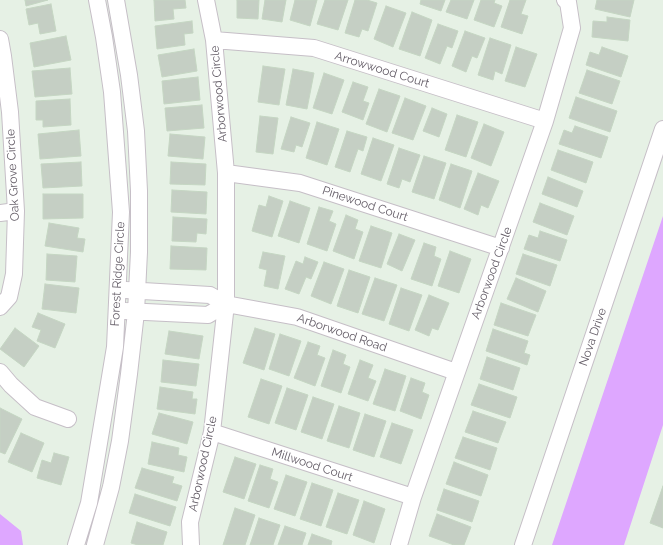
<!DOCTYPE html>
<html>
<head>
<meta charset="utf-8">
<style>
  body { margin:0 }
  canvas { display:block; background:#e6f1e5 }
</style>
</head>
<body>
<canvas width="663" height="545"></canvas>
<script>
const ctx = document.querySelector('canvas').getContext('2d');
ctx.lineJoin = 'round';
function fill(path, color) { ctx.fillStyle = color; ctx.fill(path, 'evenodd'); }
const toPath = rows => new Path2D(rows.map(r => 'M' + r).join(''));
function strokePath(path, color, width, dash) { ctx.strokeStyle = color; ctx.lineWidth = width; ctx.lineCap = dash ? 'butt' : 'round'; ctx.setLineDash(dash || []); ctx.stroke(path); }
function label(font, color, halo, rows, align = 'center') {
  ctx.font = font + ' Raleway,sans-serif'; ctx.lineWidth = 3.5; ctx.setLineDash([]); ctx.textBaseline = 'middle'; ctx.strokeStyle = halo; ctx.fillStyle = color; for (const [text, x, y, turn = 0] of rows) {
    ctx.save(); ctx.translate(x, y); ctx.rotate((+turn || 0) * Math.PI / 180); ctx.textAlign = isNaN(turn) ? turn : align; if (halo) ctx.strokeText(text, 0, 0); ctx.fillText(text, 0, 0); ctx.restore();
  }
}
fill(toPath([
  [663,216,663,425,624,545,552,545],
  [0,514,21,531,23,545,0,545]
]), '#dea7ff');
const building = toPath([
  [25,0,48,0,26,6,25,0],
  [154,0,185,0,186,8,173,9,174,19,155,21,154,0],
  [237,0,259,0,258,19,237,18,237,0],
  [265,0,286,0,282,22,262,19,265,0],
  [295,0,317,0,310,26,290,20,295,0],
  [325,0,348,0,338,30,317,24,325,0],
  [355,0,367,0,377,3,368,31,362,29,359,37,345,33,355,0],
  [421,0,445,0,441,11,420,4,421,0],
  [451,0,474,0,467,19,446,12,451,0],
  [481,0,495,0,494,3,502,6,494,27,474,20,481,0],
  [510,0,526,0,521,14,528,16,522,34,501,27,510,0],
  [597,0,634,0,630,17,595,9,597,0],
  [51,4,56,31,40,34,38,23,29,25,26,9,51,4],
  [386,6,406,13,393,47,374,39,386,6],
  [412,12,432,20,420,56,399,49,412,12],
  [607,17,630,20,628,41,592,37,593,21,607,22,607,17],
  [192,21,193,33,184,34,185,45,157,49,155,26,192,21],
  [438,24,458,31,452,48,447,46,440,64,425,58,438,24],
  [465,31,485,38,477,58,472,56,466,72,452,66,465,31],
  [66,36,71,60,34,67,30,43,66,36],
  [490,38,511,45,502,74,495,71,493,80,478,75,490,38],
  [516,47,537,54,525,87,505,81,516,47],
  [602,47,628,56,621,77,586,65,590,52,599,55,602,47],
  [194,49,197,71,162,77,158,55,194,49],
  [263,66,285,69,279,105,258,102,263,66],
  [70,68,72,94,35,97,32,71,70,68],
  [293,69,314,73,307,109,286,105,293,69],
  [587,70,620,81,612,104,579,93,587,70],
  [324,73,344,80,332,114,313,108,324,73],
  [198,77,200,100,164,104,162,81,198,77],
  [353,82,368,87,363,101,369,103,363,120,342,112,353,82],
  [379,89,400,96,387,132,366,124,379,89],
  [576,97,617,111,610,132,569,118,576,97],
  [405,98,426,106,413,140,392,133,405,98],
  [70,99,71,125,43,127,43,120,36,120,36,101,70,99],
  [202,105,204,128,167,131,165,108,202,105],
  [432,108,447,114,439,137,423,131,432,108],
  [457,115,478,122,466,157,445,150,457,115],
  [260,116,278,118,273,154,256,152,260,116],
  [291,117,310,123,302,147,296,145,294,152,281,149,291,117],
  [317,122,339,129,327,165,306,158,317,122],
  [484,124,504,132,491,166,471,158,484,124],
  [575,126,608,137,601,158,559,144,564,130,572,133,575,126],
  [79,130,81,156,40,159,38,134,79,130],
  [347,131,367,137,363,151,358,149,350,172,335,167,347,131],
  [170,134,205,137,203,159,168,156,170,134],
  [373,138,394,145,381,181,361,174,373,138],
  [399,148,420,155,410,182,402,179,399,188,387,184,399,148],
  [558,150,593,162,586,183,551,170,558,150],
  [424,156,446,163,434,199,412,192,424,156],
  [81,162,82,186,43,188,41,164,81,162],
  [171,162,206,164,205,185,170,184,171,162],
  [451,164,472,171,460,208,439,200,451,164],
  [478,173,499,181,488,208,481,205,478,215,464,209,478,173],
  [548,177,583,191,577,207,542,194,548,177],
  [172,190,207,192,206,214,171,212,172,190],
  [43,194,83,194,83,218,43,219,43,194],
  [269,196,283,201,272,237,252,231,259,205,266,207,269,196],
  [290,201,310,208,299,243,278,236,290,201],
  [540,203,574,216,567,235,533,222,540,203],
  [319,207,333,211,329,221,336,224,327,251,307,244,319,207],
  [346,215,358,220,355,229,363,232,354,259,333,251,346,215],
  [173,217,207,219,206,234,197,233,196,242,172,241,173,217],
  [49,223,79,228,77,238,85,239,83,252,45,246,49,223],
  [371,226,392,233,381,268,359,261,371,226],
  [540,231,567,240,560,261,524,249,529,235,538,238,540,231],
  [399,234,415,240,402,271,387,264,399,234],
  [424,243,436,247,434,256,441,259,432,286,411,279,424,243],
  [171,246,207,248,206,270,170,269,171,246],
  [450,251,471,259,459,293,438,286,450,251],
  [263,252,285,256,278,289,264,286,267,270,259,268,263,252],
  [47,254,77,256,75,282,46,280,47,254],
  [523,254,557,265,550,286,516,274,523,254],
  [305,257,318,262,311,279,306,277,299,294,285,289,296,261,303,264,305,257],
  [324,262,344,269,331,304,311,296,324,262],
  [349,270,370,277,358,313,337,306,349,270],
  [375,278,397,285,384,321,362,314,375,278],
  [516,278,546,291,538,312,507,299,516,278],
  [45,284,79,288,76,313,42,309,45,284],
  [401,288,422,295,409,331,389,324,401,288],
  [429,295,449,303,438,330,432,328,429,336,415,330,429,295],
  [501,303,536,315,528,336,494,325,501,303],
  [38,313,65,324,55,348,37,341,41,330,32,327,38,313],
  [15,328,39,346,24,367,0,349,15,328],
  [255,328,275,334,264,370,243,363,255,328],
  [493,329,528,341,524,353,530,355,527,365,486,351,493,329],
  [169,331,203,336,199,359,165,354,169,331],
  [280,334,301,341,289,376,269,369,280,334],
  [308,342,320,346,317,355,325,358,315,386,294,378,308,342],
  [333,350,346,355,343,364,350,367,341,393,321,386,333,350],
  [487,357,520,368,513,390,480,379,487,357],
  [163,360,199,364,196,386,161,382,163,360],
  [360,360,373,365,368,378,376,381,368,401,348,394,360,360],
  [385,369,406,376,395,411,373,404,385,369],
  [411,378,425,383,422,392,429,395,421,419,400,411,411,378],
  [261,379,282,386,269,424,248,417,261,379],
  [479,384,517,397,510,418,471,405,479,384],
  [160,387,193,392,192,399,197,399,195,414,157,409,160,387],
  [287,388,308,395,296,430,275,423,287,388],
  [313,397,334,404,322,439,301,432,313,397],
  [339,406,360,413,349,448,327,441,339,406],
  [0,408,22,419,5,454,0,452,0,408],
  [473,411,506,422,498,443,465,432,473,411],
  [159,413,193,422,187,444,152,434,159,413],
  [365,414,386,421,374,457,353,450,365,414],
  [392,423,413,430,401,464,380,457,392,423],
  [21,433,44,443,32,472,8,462,21,433],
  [463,437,497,448,490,470,455,458,463,437],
  [152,442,179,448,178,455,187,457,184,472,148,464,152,442],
  [54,453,69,457,61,485,37,478,42,460,51,463,54,453],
  [235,457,256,464,244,499,223,492,235,457],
  [454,462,488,475,481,496,446,484,454,462],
  [260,465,273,469,270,479,278,482,269,508,248,501,260,465],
  [142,468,174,477,172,483,182,486,177,501,135,488,142,468],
  [286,475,307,482,295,516,274,509,286,475],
  [312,483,333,490,321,526,300,519,312,483],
  [663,486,663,528,650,523,663,486],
  [444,489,479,501,472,522,437,510,444,489],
  [338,493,359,500,347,534,326,527,338,493],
  [135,494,176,507,170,526,129,513,135,494],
  [364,501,385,509,374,543,353,535,364,501],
  [235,508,255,515,245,545,223,545,235,508],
  [437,514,471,527,464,545,454,545,429,536,437,514],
  [259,518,280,525,273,545,250,545,259,518],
  [137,522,167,532,163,545,138,545,131,543,137,522],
  [285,526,306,533,302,545,278,545,285,526],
  [312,534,332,541,331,545,308,545,312,534]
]);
fill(building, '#c5cfc4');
strokePath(building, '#c5d6c3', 1);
const minor = toPath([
  [0,39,3,56,10,112,16,211,14,274,9,297,0,307],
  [214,40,314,48,545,121],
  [226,173,300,183,501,248],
  [0,213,16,211],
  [126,290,210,295,226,304,297,317,456,372],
  [125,311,208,315,226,304],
  [0,372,11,385,35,407,68,419],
  [212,432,413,497],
  [76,545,89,503,115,347,121,212,112,92,104,37,97,0],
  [95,545,111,487,120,441,129,374,136,312,139,252,139,191,136,131,129,75,116,0],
  [191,545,190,522,212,432,226,304,226,173,214,40,206,0],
  [399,545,413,497,545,121,572,28,568,2,565,0],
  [523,545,663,129]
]);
strokePath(minor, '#c6bfc7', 18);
strokePath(minor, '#fff', 16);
label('12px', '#645d67', '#fff', [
  ["Arrowwood Court",382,70,17],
  ["Arborwood Circle",219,94,-95],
  ["Oak Grove Circle",13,175,-93],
  ["Pinewood Court",365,204,18],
  ["Arborwood Circle",492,273,-70],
  ["Forest Ridge Circle",118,274,-87],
  ["Arborwood Road",342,333,19],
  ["Nova Drive",593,337,-71],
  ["Arborwood Circle",203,464,-78],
  ["Millwood Court",312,465,18]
]);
</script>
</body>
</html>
